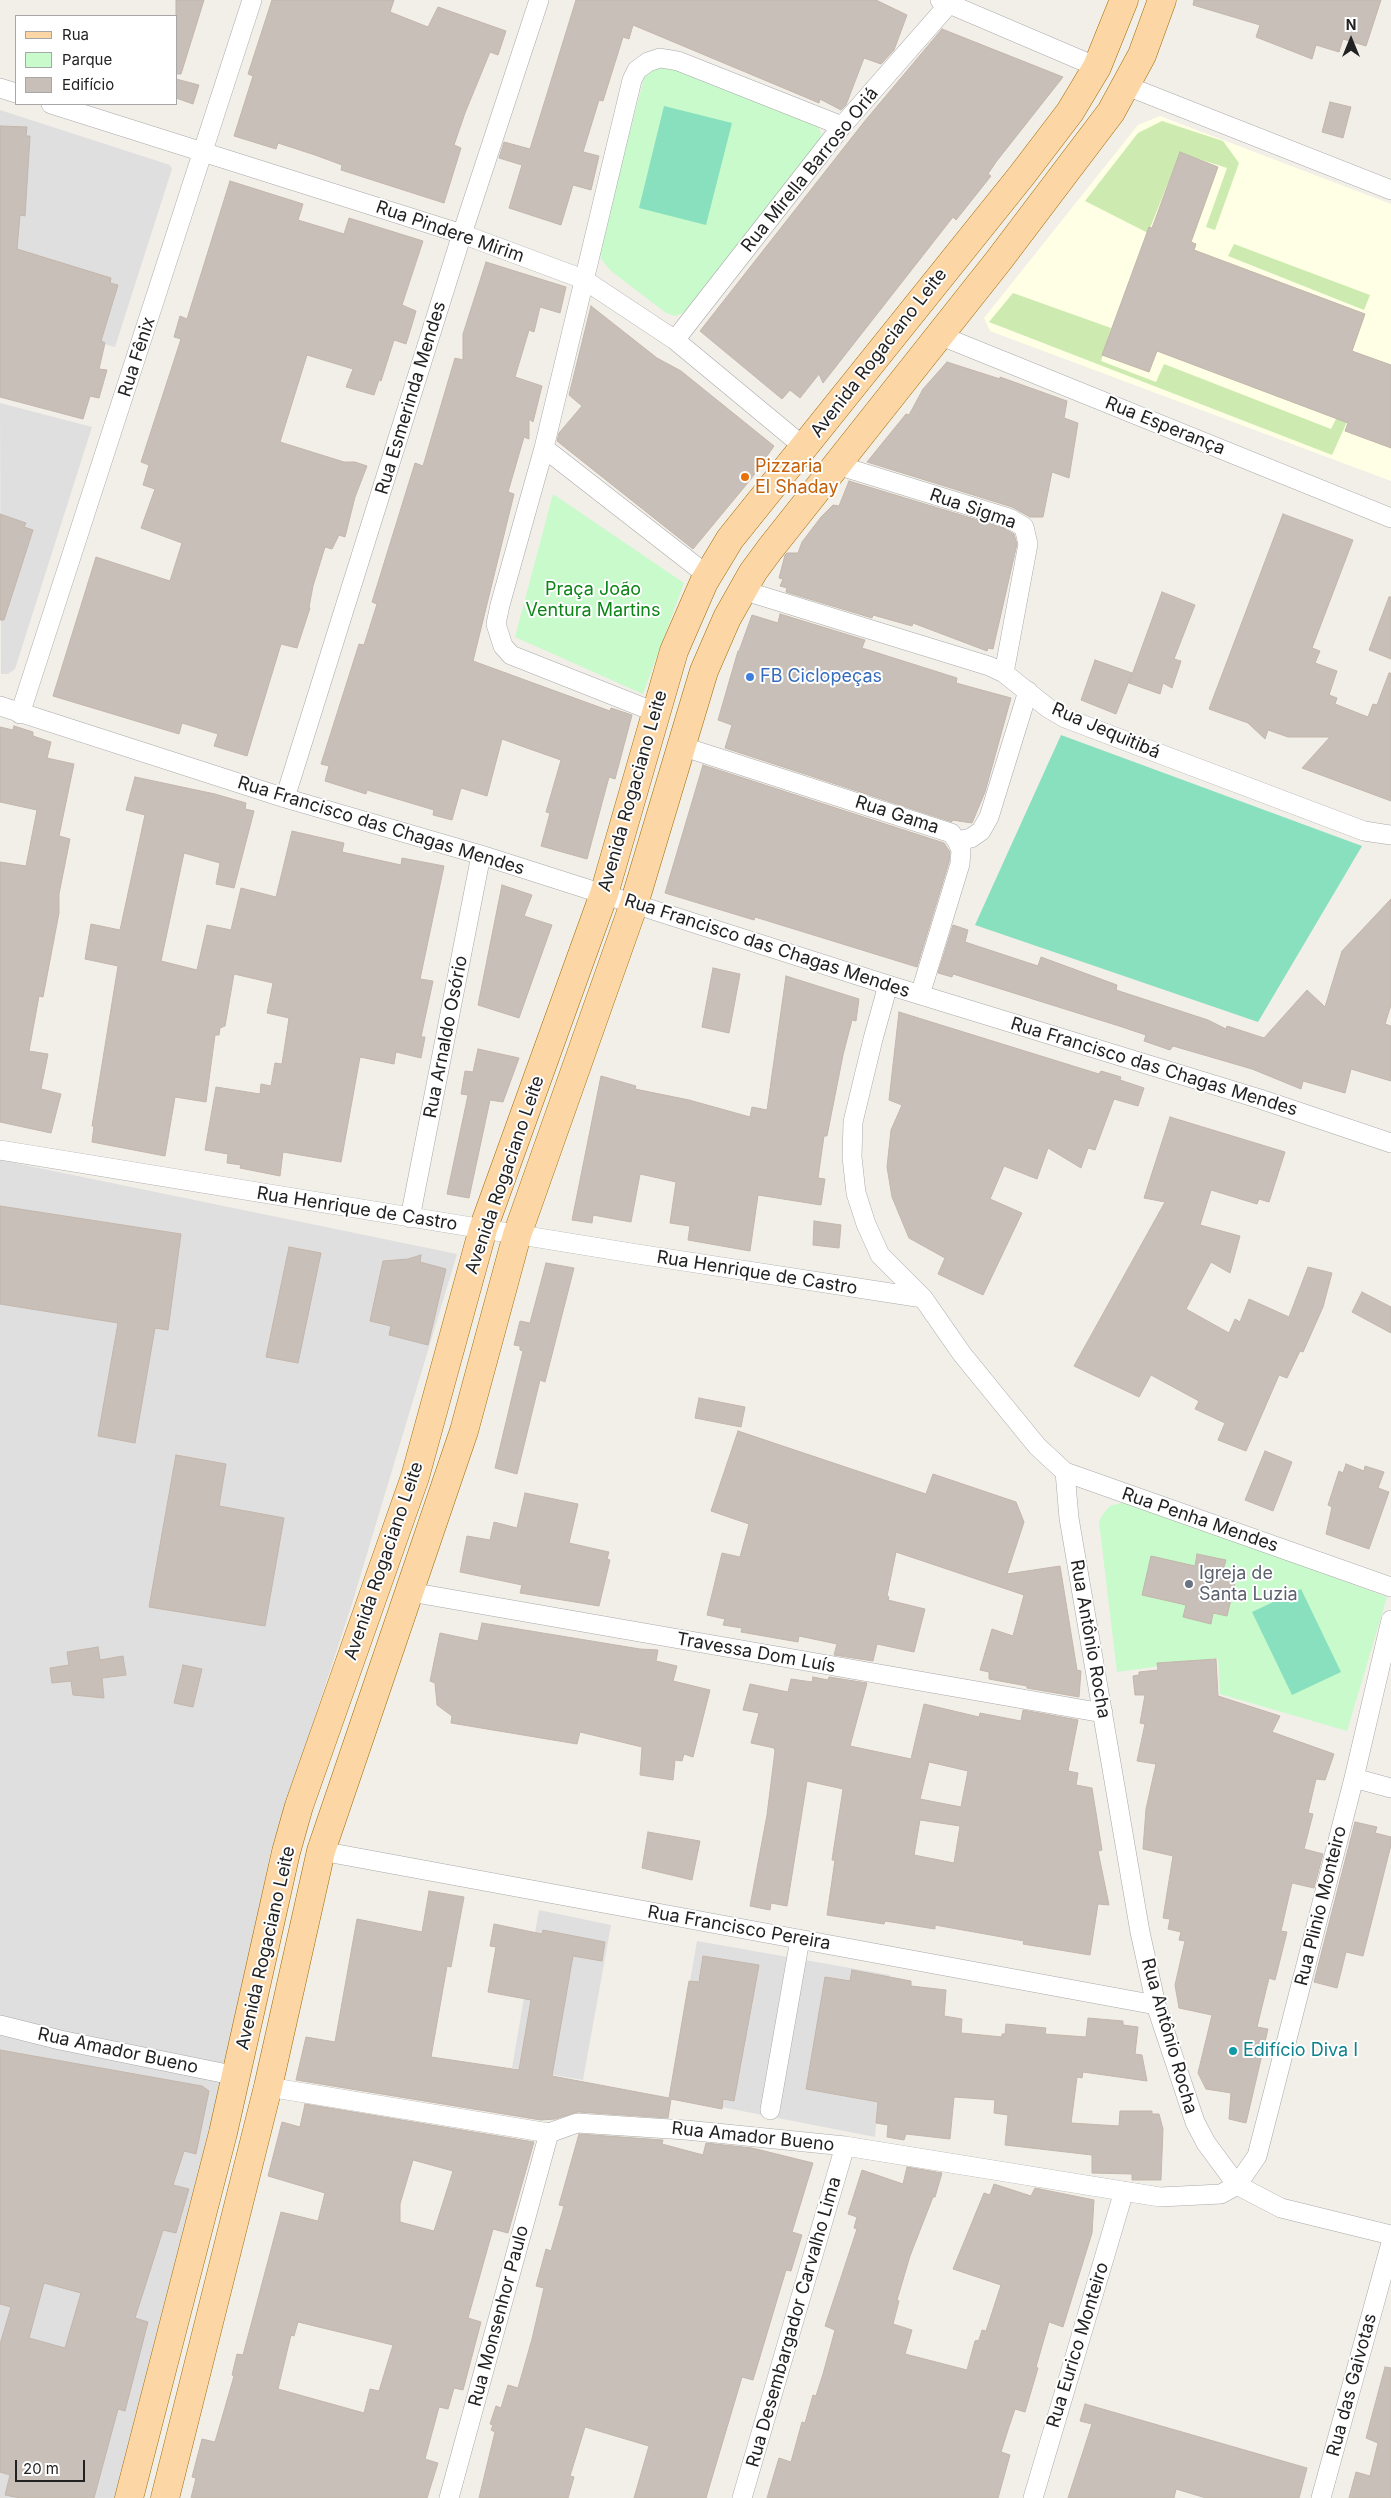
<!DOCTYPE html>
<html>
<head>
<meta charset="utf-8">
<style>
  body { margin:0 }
  #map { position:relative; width:1391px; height:2498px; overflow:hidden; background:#f2efe9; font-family:Inter,sans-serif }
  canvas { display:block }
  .legend { position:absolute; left:15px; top:15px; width:162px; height:90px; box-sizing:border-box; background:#fff; border:1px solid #a7a7a7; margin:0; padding:6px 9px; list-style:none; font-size:15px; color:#222 }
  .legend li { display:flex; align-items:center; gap:10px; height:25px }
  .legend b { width:25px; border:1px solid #a7a7a7 }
  .north { position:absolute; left:1326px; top:15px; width:50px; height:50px; -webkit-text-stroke:4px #fff; paint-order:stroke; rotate:0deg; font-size:14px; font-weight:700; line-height:20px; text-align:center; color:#222 }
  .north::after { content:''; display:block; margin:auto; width:18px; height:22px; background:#222; clip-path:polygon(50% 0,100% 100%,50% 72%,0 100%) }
  .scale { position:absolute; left:15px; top:2460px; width:70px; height:22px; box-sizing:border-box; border:2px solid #222; border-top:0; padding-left:6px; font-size:15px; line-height:18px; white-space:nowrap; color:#222; -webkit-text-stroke:4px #fff; paint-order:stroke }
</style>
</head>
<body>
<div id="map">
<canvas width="1391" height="2498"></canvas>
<ul class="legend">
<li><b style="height:6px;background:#fcd6a4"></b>Rua</li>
<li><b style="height:14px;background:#c8facc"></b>Parque</li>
<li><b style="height:14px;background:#c7bfb8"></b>Edifício</li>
</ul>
<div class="north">N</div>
<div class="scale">20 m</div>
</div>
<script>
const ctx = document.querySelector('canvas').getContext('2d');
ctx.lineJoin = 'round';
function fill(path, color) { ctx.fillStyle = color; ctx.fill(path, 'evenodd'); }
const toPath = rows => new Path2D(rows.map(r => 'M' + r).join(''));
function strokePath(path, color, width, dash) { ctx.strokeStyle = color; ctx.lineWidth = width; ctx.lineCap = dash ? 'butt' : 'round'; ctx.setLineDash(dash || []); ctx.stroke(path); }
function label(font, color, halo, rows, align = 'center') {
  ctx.font = font + ' Inter,sans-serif'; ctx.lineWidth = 4; ctx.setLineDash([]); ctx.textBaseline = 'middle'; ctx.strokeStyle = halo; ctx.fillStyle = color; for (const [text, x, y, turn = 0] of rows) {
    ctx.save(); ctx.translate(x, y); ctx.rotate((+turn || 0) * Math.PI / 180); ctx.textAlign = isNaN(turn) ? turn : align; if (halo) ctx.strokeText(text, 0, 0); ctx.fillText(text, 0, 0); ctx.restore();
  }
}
fill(toPath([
  [0,110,170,165,172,169,115,347,0,315],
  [0,403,92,427,15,669,8,674,1,674],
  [0,1160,457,1254,351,1607,271,1850,226,2068,116,2498,0,2498],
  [539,1910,611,1925,583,2080,512,2068],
  [697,1941,890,1975,875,2137,670,2097]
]), '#e0dfdf');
fill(toPath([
  [1160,116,1391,204,1391,481,990,331,984,318,1138,125]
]), '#ffffe5');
fill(toPath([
  [1162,121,1223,141,1239,163,1215,230,1206,227,1227,168,1180,153,1148,233,1085,201,1138,133],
  [1234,244,1370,295,1364,310,1228,256],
  [1013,293,1111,328,1101,361,1156,382,1164,364,1331,429,1347,397,1356,402,1332,455,989,322]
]), '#cdebb0');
fill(toPath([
  [669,63,818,125,821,133,821,141,688,311,675,316,666,313,611,271,601,259,599,249,644,78,649,67],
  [553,494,684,583,643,694,515,637],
  [1125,1502,1136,1504,1387,1597,1347,1731,1220,1694,1218,1658,1117,1672,1099,1522,1103,1514,1110,1506]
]), '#c8facc');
fill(toPath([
  [664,106,732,123,706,225,639,208],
  [1061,735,1362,846,1258,1022,975,925],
  [1301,1589,1341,1672,1292,1695,1252,1612]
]), '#88e0be');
const building = toPath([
  [176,0,204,0,181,74,176,74,176,0],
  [272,0,394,0,390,12,428,27,438,7,506,31,498,55,490,52,465,113,454,145,461,148,444,203,341,170,342,165,315,155,278,143,276,149,234,136,253,76,248,74,272,0],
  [576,0,876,0,907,15,894,50,881,64,864,58,846,105,841,110,820,99,819,103,793,92,633,25,629,39,623,37,603,101,599,100,583,152,599,156,591,190,573,185,561,225,509,208,522,165,499,158,504,142,530,149,576,0],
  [1194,0,1381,0,1366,46,1343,39,1339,52,1316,45,1312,59,1256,37,1260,25,1193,5,1194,0],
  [942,29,1063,77,996,162,988,174,991,176,956,220,953,217,823,383,819,374,800,398,790,390,782,399,700,331,864,122,942,29],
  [176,79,199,85,193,104,176,98,176,79],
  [1330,102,1351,107,1343,138,1322,132,1330,102],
  [0,126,27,127,26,136,30,136,25,216,20,215,17,249,111,278,110,283,118,285,101,341,105,343,99,369,107,370,99,398,90,396,83,419,0,397,0,126],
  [1180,152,1218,167,1191,242,1196,244,1194,250,1365,314,1352,351,1391,365,1391,448,1345,431,1348,423,1157,351,1149,372,1102,355,1149,227,1152,228,1180,152],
  [230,181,303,204,298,220,344,234,349,218,423,241,402,305,416,311,411,328,406,344,394,340,381,381,379,380,374,395,346,387,353,369,307,355,280,442,344,462,355,462,367,466,355,497,345,537,339,535,332,549,325,547,313,586,309,607,310,608,297,648,281,644,247,756,214,746,218,734,182,723,179,734,53,696,96,557,170,581,182,543,141,528,155,489,143,485,149,465,141,462,181,339,174,337,180,316,187,319,230,181],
  [486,262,566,287,560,313,540,307,534,332,529,330,515,377,542,386,533,422,529,419,529,439,524,437,508,492,514,494,473,661,610,711,611,708,632,715,615,779,609,777,587,859,541,846,550,813,546,812,561,760,524,747,502,739,487,796,461,788,452,820,433,815,434,810,367,790,366,794,325,781,329,766,321,764,359,644,364,645,377,604,372,602,415,463,423,466,455,358,463,360,463,334,486,262],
  [591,306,657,358,681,371,774,446,751,479,693,549,557,441,559,433,582,406,569,395,591,306],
  [947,362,1000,379,1000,377,1067,401,1064,418,1078,423,1069,478,1052,472,1043,517,1030,517,1012,507,867,462,906,414,909,415,923,389,947,362],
  [849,481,1004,528,1014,534,1017,544,993,649,988,648,987,651,913,623,912,626,873,615,872,618,786,592,787,588,780,586,783,579,779,578,785,555,787,553,798,553,802,542,821,517,833,505,839,506,849,481],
  [0,514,26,523,24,527,33,530,4,620,0,620,0,514],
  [1283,514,1353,540,1312,648,1320,651,1315,663,1337,671,1329,695,1337,698,1335,704,1368,717,1373,704,1377,705,1389,673,1391,673,1391,801,1302,768,1330,737,1288,737,1268,730,1265,739,1248,723,1209,709,1283,514],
  [1162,592,1195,605,1174,659,1181,661,1172,688,1163,683,1160,694,1129,683,1162,592],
  [1389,597,1391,597,1391,659,1369,650,1389,597],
  [780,614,865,640,862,648,957,678,956,683,1011,698,985,792,972,823,952,820,952,822,725,748,732,725,718,720,738,651,739,651,752,615,778,623,780,614],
  [1095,660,1132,673,1116,714,1081,700,1095,660],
  [14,726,33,732,33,736,51,742,47,758,74,764,59,836,70,839,59,894,59,913,43,997,39,996,29,1051,48,1054,41,1089,61,1094,51,1133,0,1122,0,862,26,866,37,810,0,802,0,727,13,730,14,726],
  [703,765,944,843,950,852,949,862,917,967,755,917,754,920,665,893,703,765],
  [135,777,215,794,246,803,245,809,254,811,234,888,216,884,220,863,184,853,161,961,197,970,207,925,231,930,241,888,276,897,292,831,344,843,342,852,401,865,402,858,444,866,420,979,433,981,421,1037,425,1037,421,1058,396,1052,394,1064,360,1057,341,1162,283,1152,280,1176,240,1168,241,1165,227,1163,228,1154,205,1150,216,1087,260,1094,261,1084,271,1086,275,1063,282,1064,289,1018,267,1013,273,983,234,974,225,1026,220,1028,219,1035,215,1035,206,1102,175,1097,165,1156,92,1142,94,1126,92,1126,118,966,85,959,91,924,120,930,145,815,126,810,135,777],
  [502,885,532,895,524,916,552,925,519,1018,478,1005,502,885],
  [1391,899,1391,1005,1385,1024,1391,1026,1391,1081,1351,1069,1345,1093,1303,1081,1301,1089,1252,1069,1173,1046,1170,1050,1144,1041,1146,1035,1119,1026,953,974,952,977,938,973,953,925,968,930,965,942,1038,966,1041,957,1117,985,1116,990,1208,1020,1226,1029,1227,1026,1264,1038,1307,990,1325,1007,1342,951,1391,899],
  [713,968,740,974,729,1033,702,1027,713,968],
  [786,976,859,999,856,1021,852,1020,843,1055,827,1136,824,1136,818,1178,825,1179,821,1205,758,1195,750,1251,688,1240,690,1226,670,1223,676,1182,640,1174,631,1222,593,1215,592,1223,572,1220,601,1076,636,1086,635,1089,689,1100,750,1117,752,1107,767,1110,786,976],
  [899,1012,1099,1074,1101,1071,1121,1077,1120,1080,1144,1088,1138,1106,1114,1099,1095,1150,1088,1148,1081,1168,1048,1148,1037,1179,1004,1166,990,1199,1022,1213,983,1295,938,1274,945,1258,909,1238,892,1197,887,1167,891,1130,902,1105,889,1100,899,1012],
  [478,1049,519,1058,503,1102,490,1100,469,1198,447,1194,468,1095,461,1094,465,1071,473,1072,478,1049],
  [1170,1117,1285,1152,1269,1202,1259,1199,1257,1204,1211,1190,1200,1225,1240,1236,1230,1273,1211,1262,1186,1309,1229,1333,1235,1319,1240,1322,1249,1299,1289,1317,1308,1267,1332,1273,1323,1307,1303,1352,1300,1351,1287,1378,1279,1375,1246,1451,1218,1440,1225,1423,1195,1409,1199,1401,1151,1375,1139,1397,1074,1366,1165,1202,1144,1198,1170,1117],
  [0,1206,181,1234,168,1330,155,1328,135,1443,98,1436,118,1323,0,1304,0,1206],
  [814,1221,841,1225,839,1248,813,1245,814,1221],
  [289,1247,321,1253,298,1363,266,1357,289,1247],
  [421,1255,420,1262,446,1269,428,1345,389,1335,391,1326,370,1321,383,1261,408,1259,421,1255],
  [546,1263,574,1268,545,1382,540,1380,517,1474,495,1468,523,1351,520,1350,520,1346,514,1345,520,1321,530,1323,546,1263],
  [1362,1292,1391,1307,1391,1333,1352,1312,1362,1292],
  [699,1398,745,1407,741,1427,695,1418,699,1398],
  [738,1431,926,1494,933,1474,1016,1502,1024,1522,1007,1574,1060,1566,1077,1670,1081,1671,1079,1697,1027,1688,1027,1686,989,1679,989,1672,980,1670,992,1629,1013,1636,1024,1595,896,1552,887,1596,889,1597,888,1600,925,1609,914,1652,877,1644,873,1661,834,1655,837,1644,799,1636,798,1642,741,1632,742,1628,723,1625,725,1619,707,1615,722,1553,740,1557,749,1524,711,1511,738,1431],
  [1265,1451,1292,1462,1273,1511,1245,1500,1265,1451],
  [176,1455,226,1464,219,1506,284,1518,265,1626,149,1607,176,1455],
  [1346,1464,1364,1471,1365,1466,1384,1472,1378,1488,1389,1492,1369,1549,1326,1534,1332,1507,1328,1505,1339,1471,1343,1473,1346,1464],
  [525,1493,578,1504,569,1543,609,1552,607,1559,610,1560,599,1606,520,1593,522,1585,460,1572,467,1536,490,1540,494,1522,517,1528,525,1493],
  [1197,1554,1226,1560,1223,1570,1237,1574,1227,1616,1213,1613,1211,1624,1183,1617,1186,1605,1142,1595,1151,1556,1195,1566,1197,1554],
  [482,1623,640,1649,658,1650,656,1661,677,1666,673,1681,710,1690,693,1757,684,1754,682,1761,675,1760,673,1780,640,1775,642,1747,580,1732,577,1744,451,1723,452,1716,437,1705,435,1683,430,1681,440,1633,478,1641,482,1623],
  [98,1647,100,1660,123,1656,126,1675,102,1678,104,1698,73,1695,71,1681,52,1683,50,1668,69,1665,67,1652,98,1647],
  [1216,1659,1218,1696,1280,1716,1272,1732,1334,1754,1325,1780,1316,1779,1308,1813,1313,1814,1304,1849,1323,1854,1314,1888,1292,1883,1281,1931,1287,1932,1275,1980,1269,1978,1257,2027,1268,2029,1246,2123,1229,2119,1231,2093,1206,2089,1198,2073,1212,2015,1179,2008,1175,1985,1185,1941,1179,1940,1181,1932,1168,1929,1170,1919,1163,1918,1173,1856,1143,1849,1146,1809,1156,1764,1137,1761,1145,1724,1140,1723,1145,1695,1135,1695,1133,1676,1139,1675,1139,1672,1158,1670,1157,1663,1216,1659],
  [183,1665,202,1669,193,1707,174,1703,183,1665],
  [813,1677,828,1680,829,1677,867,1683,850,1746,911,1759,924,1704,979,1717,980,1713,1021,1721,1023,1710,1078,1720,1068,1771,1078,1773,1076,1785,1092,1788,1102,1850,1098,1851,1109,1905,1098,1904,1090,1955,1023,1944,1024,1941,935,1925,935,1929,885,1921,884,1924,827,1915,835,1860,832,1860,843,1789,807,1781,787,1906,771,1903,770,1910,750,1906,767,1815,775,1751,774,1748,751,1743,759,1713,743,1710,750,1684,788,1692,791,1679,812,1682,813,1677],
  [929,1762,968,1771,961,1807,920,1799,929,1762],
  [920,1820,960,1826,954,1863,914,1855,920,1820],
  [1355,1822,1377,1827,1375,1833,1391,1837,1391,1845,1363,1956,1346,1952,1337,1988,1314,1982,1355,1822],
  [648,1832,700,1841,692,1880,642,1868,648,1832],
  [429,1891,464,1897,451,1967,447,1966,431,2057,519,2070,531,2000,488,1992,496,1947,490,1946,494,1924,542,1934,543,1930,605,1942,602,1961,573,1956,552,2076,669,2098,689,1981,699,1982,703,1956,759,1965,734,2101,723,2099,722,2109,671,2099,668,2118,578,2112,555,2119,541,2120,296,2080,306,2037,335,2042,357,1919,422,1932,429,1891],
  [852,1970,911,1981,911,1986,946,1990,944,2016,962,2019,961,2033,1002,2037,1002,2034,1005,2034,1006,2024,1046,2028,1045,2034,1086,2037,1088,2018,1123,2021,1123,2025,1138,2027,1135,2054,1142,2055,1147,2081,1083,2072,1082,2078,1077,2077,1071,2123,1119,2126,1120,2111,1152,2111,1152,2114,1159,2114,1163,2129,1161,2180,1132,2180,1132,2174,1092,2173,1092,2155,1005,2145,1008,2115,994,2113,995,2100,954,2097,950,2139,906,2134,904,2140,887,2137,888,2125,876,2123,878,2102,806,2089,825,1977,850,1981,852,1970],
  [0,2050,202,2086,209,2091,196,2154,184,2151,173,2185,189,2189,176,2233,163,2230,135,2318,148,2322,125,2411,118,2409,94,2498,20,2498,5,2495,10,2475,0,2472,0,2344,11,2307,0,2304,0,2050],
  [44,2283,81,2293,65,2348,29,2338,44,2283],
  [305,2104,534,2142,508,2233,493,2229,468,2318,481,2322,463,2390,454,2388,448,2409,439,2407,425,2459,438,2463,427,2498,191,2498,196,2478,192,2477,202,2439,215,2442,234,2376,232,2375,237,2354,243,2355,281,2212,318,2221,325,2193,268,2176,282,2122,300,2127,305,2104],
  [413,2160,453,2171,434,2231,400,2222,400,2204,413,2160],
  [298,2322,393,2345,379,2391,370,2389,364,2413,278,2389,291,2335,294,2336,298,2322],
  [579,2134,663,2140,662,2144,703,2155,706,2143,752,2148,813,2163,792,2232,802,2235,791,2271,786,2270,753,2380,742,2377,706,2498,634,2498,649,2446,585,2427,570,2476,574,2477,568,2498,479,2498,495,2432,491,2430,493,2425,490,2424,496,2406,501,2408,508,2385,518,2388,532,2339,544,2288,536,2286,546,2249,551,2251,564,2206,559,2205,579,2134],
  [907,2167,942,2173,935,2197,933,2197,910,2256,897,2300,899,2301,893,2324,912,2330,905,2354,967,2370,975,2341,979,2340,982,2330,986,2331,1001,2285,953,2269,984,2193,990,2195,994,2184,1031,2196,1035,2188,1094,2200,1092,2233,1063,2327,1049,2322,1036,2367,1038,2368,1025,2412,1015,2409,1008,2430,1001,2452,1010,2455,998,2498,767,2498,779,2458,791,2462,802,2422,805,2423,813,2395,816,2396,823,2374,835,2330,825,2326,857,2229,854,2228,857,2217,848,2214,862,2170,903,2184,907,2167],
  [1385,2367,1391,2368,1391,2498,1349,2498,1356,2472,1370,2476,1378,2443,1366,2438,1385,2367],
  [1085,2404,1307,2468,1299,2498,1206,2498,1176,2489,1174,2498,1068,2498,1092,2424,1080,2421,1085,2404]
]);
fill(building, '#c7bfb8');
strokePath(building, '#c4b6ab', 1);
const street = toPath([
  [940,0,1097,67],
  [1127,86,1391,190],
  [0,88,16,93],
  [51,104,462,234,583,279,675,340,804,447],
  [939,335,1391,518],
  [675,340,842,126,949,4],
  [544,448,500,605,496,624,503,646,511,655,655,712],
  [837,465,1009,518,1024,527,1028,544,1004,673],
  [707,575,544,448,632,80,637,70,648,62,660,58,678,61,842,126],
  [742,590,989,666,1004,673,1048,708,1065,718,1364,831,1391,835],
  [0,706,285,798,481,855,888,985,1260,1099,1391,1143],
  [20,714,252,0],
  [681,746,951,833,957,841,961,850,960,864,920,995],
  [285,798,462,234,539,0],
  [957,841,971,838,981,831,989,817,1028,691],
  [888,985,873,1039,853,1122,852,1157,856,1193,866,1224,880,1255,923,1298,962,1354,1037,1446,1065,1472,1069,1518,1140,1932,1156,2005,1195,2122,1206,2143,1237,2185,1281,2208,1391,2235],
  [0,1150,631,1253,923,1298],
  [410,1218,481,855],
  [1065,1472,1391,1587],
  [410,1592,1103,1713],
  [1354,1778,1391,1788],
  [321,1851,1156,2005],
  [0,2025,60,2040,237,2076],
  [268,2087,549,2133,577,2123,686,2130,845,2146,1160,2197,1221,2194,1237,2185,1257,2156,1354,1778,1391,1620],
  [770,2110,800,1939],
  [449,2498,549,2133],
  [742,2498,845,2146],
  [1033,2498,1124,2191],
  [1321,2498,1391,2243]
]);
const primary = toPath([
  [129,2498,223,2133,286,1852,299,1806,415,1477,483,1229,604,894,674,651,704,582,730,539,1022,175,1070,112,1097,67,1124,0],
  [165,2498,268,2087,321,1851,464,1431,517,1235,634,904,704,671,727,618,753,572,770,549,999,260,1111,112,1142,55,1162,0]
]);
strokePath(street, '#a9a9a9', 20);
strokePath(primary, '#a06b00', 29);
strokePath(street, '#fff', 19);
strokePath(primary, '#fcd6a4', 28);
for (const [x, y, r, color] of [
  [745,477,5,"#e8710a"],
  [750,677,5,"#3f7fe0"],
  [1189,1584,5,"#6b7280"],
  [1233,2051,5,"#0f9aa8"]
]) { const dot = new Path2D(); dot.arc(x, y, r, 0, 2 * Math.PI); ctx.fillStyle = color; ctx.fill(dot); strokePath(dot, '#fff', 2); }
label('18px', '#222', '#fff', [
  ["Rua Mirella Barroso Oriá",810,170,-51],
  ["Rua Pindere Mirim",450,232,19],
  ["Avenida Rogaciano Leite",879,353,-52],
  ["Rua Fênix",137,357,-72],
  ["Rua Esmerinda Mendes",411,398,-73],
  ["Rua Esperança",1165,426,22],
  ["Rua Sigma",973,509,19],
  ["Rua Jequitibá",1106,731,23],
  ["Avenida Rogaciano Leite",633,791,-74],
  ["Rua Gama",897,815,18],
  ["Rua Francisco das Chagas Mendes",381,826,17],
  ["Rua Francisco das Chagas Mendes",767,946,18],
  ["Rua Arnaldo Osório",446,1037,-79],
  ["Rua Francisco das Chagas Mendes",1154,1067,17],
  ["Avenida Rogaciano Leite",505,1175,-71],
  ["Rua Henrique de Castro",357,1209,9],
  ["Rua Henrique de Castro",757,1273,9],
  ["Rua Penha Mendes",1200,1520,19],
  ["Avenida Rogaciano Leite",384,1561,-71],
  ["Rua Antônio Rocha",1090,1639,80],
  ["Travessa Dom Luís",756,1653,10],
  ["Rua Plinio Monteiro",1321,1906,-76],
  ["Rua Francisco Pereira",739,1928,10],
  ["Avenida Rogaciano Leite",266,1948,-77],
  ["Rua Antônio Rocha",1169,2036,74],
  ["Rua Amador Bueno",118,2051,12],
  ["Rua Amador Bueno",753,2137,6],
  ["Rua Monsenhor Paulo",499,2316,-75],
  ["Rua Desembargador Carvalho Lima",794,2322,-74],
  ["Rua Eurico Monteiro",1078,2345,-73],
  ["Rua das Gaivotas",1352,2385,-75]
]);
label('18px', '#c56008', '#fff', [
  ["Pizzaria",755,467],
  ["El Shaday",755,488]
], 'left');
label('18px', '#0c8416', '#fff', [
  ["Praça João",593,590],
  ["Ventura Martins",593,611]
]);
label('18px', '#366cbe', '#fff', [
  ["FB Ciclopeças",760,677]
], 'left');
label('18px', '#5b616d', '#fff', [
  ["Igreja de",1199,1574],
  ["Santa Luzia",1199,1595]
], 'left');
label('18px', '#0d838f', '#fff', [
  ["Edifício Diva I",1243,2051]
], 'left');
</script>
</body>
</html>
